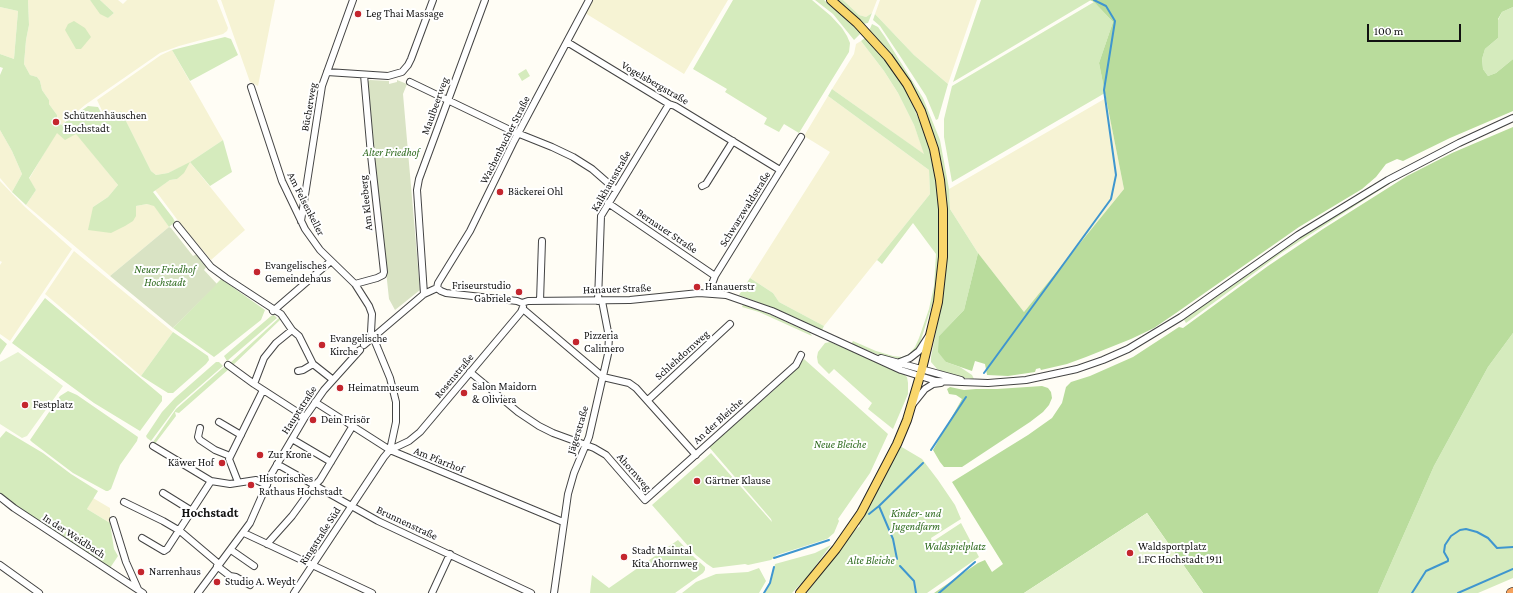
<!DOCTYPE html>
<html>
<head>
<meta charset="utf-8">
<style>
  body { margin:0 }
  #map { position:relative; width:1513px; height:593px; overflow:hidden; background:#fffdf5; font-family:"Crimson Pro",serif }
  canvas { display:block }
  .scale { position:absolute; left:1367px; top:24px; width:94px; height:18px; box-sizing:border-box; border:2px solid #111; border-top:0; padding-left:5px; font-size:12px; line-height:14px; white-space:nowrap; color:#111; -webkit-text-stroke:3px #fff; paint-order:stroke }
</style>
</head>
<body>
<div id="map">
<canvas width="1513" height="593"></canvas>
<div class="scale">100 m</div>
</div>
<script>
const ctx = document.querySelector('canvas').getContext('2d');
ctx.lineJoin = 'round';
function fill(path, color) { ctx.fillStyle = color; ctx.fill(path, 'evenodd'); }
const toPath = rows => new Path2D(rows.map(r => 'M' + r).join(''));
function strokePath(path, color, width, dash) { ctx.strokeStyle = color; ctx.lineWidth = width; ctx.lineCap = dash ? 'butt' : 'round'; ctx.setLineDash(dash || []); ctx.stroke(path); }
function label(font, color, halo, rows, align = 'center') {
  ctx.font = font + ' "Crimson Pro",serif'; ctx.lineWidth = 4; ctx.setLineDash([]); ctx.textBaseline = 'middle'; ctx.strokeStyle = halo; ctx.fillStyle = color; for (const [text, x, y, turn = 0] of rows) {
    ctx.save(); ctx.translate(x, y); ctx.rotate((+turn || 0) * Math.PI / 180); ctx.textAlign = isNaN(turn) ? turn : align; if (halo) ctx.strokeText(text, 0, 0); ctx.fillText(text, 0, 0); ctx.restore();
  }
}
fill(toPath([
  [28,0,90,0,108,18,114,13,100,0,118,0,123,4,127,0,217,0,228,28,227,31,223,34,179,46,160,53,85,105,61,125,57,119,57,115,49,104,49,100,42,90,40,81,37,77,30,75,24,64,26,40,29,25],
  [221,0,275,0,258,86,250,82],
  [592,0,728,0,684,74,585,13],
  [843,0,877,0,872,13,866,17,859,15],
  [880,0,977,0,948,84,914,55,875,14],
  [0,7,18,11,14,59,0,54],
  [861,41,884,71,898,93,914,125,925,155,832,89,854,54,856,44],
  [172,50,223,140,190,162,245,230,211,260,176,218,155,190,170,180,177,179,185,165,168,173,156,175,151,171,121,111,106,119,97,100,161,55],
  [828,96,929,170,930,194,824,326,779,302,773,293,750,278,830,152,804,136],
  [1106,98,1124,189,1024,312,978,253,950,209,949,189],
  [0,130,12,151,22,174,12,192,0,178],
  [56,133,76,133,118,185,108,197,93,207,136,216,136,206,147,204,154,205,169,227,110,276,26,205,36,190,29,179],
  [0,181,25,207,72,249,10,341,0,334,0,265,2,262,0,261],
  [74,251,173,332,141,376,45,294],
  [93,498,110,508,110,523,87,509]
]), '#f6f3d4');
fill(toPath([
  [0,0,28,0,29,25,26,40,24,64,30,75,37,77,40,81,42,90,49,100,49,104,57,115,57,119,54,122,56,125,59,123,61,125,88,106,98,107,105,120,121,111,151,171,156,175,168,173,190,162,223,140,232,172,210,186,190,162,184,173,177,179,170,180,153,192,173,218,175,222,169,227,154,206,147,204,136,206,136,216,133,221,125,226,111,233,88,230,93,207,108,197,118,185,76,134,65,140,57,133,29,178,36,190,26,205,12,192,22,174,12,151,0,130,0,75,3,68,0,67,0,54,14,59,18,11,0,7],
  [90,0,100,0,114,13,108,18,100,14],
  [733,0,812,0,831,16,842,28,847,36,850,43,849,52,799,133,784,124,779,132,764,124,767,118,725,92,727,89,693,69],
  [815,0,824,0,861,33,854,40,833,14],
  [835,0,843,0,859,15,866,17,872,13,868,23,863,24],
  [981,0,1091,0,953,82],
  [1094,2,1113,22,1099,63,1105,93,952,182,944,137,944,119,952,86],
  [1513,7,1513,59,1496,73,1488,76,1483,69,1482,59,1485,49,1498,38,1498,20,1502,12],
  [875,14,914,55,948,84,938,119,936,120,926,96,902,59,880,26,873,20],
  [74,21,85,28,91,37,81,49,76,49,65,30,68,24],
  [872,24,878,27,885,37,923,98,940,140,949,189,950,209,978,253,964,310,939,336,946,362,960,367,972,375,974,379,956,377,941,371,937,369,931,362,931,357,940,312,943,287,947,230,945,192,927,121,869,31],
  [225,37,231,39,238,55,190,81,172,50],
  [866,37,885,59,903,85,909,97,926,136,936,178,940,211,939,257,934,299,919,346,914,353,901,359,879,355,851,344,853,341,876,351,893,356,902,357,909,354,915,347,919,338,929,309,934,286,936,254,913,223,882,264,877,260,930,194,929,170,828,96,832,89,924,154,914,125,898,93,884,71,861,41],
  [526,69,530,76,522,81,518,74],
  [1395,177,1397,179,1283,252,1186,323,1183,318,1299,238],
  [750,278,773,293,779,302,824,326,822,330,773,308,739,295],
  [221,279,265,310,261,320,218,354,214,357,173,328],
  [45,298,162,396,162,401,140,431,94,403,12,343],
  [743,304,771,315,810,333,812,336,759,312,742,307],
  [274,315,277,318,227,361,224,356,271,316],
  [279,318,281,319,232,366,230,364,230,363],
  [173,332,208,356,209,360,206,364,173,393,168,393,141,376],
  [1513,333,1513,578,1478,593,1378,593,1434,466,1488,367],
  [0,338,7,344,0,355],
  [830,342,901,372,907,377,908,383,908,394,893,429,868,409,872,403,834,369,829,374,818,363,817,357,818,352,825,343],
  [804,359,888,434,870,473,838,519,839,521,834,533,827,539,777,555,771,560,748,565,745,564,713,568,707,564,696,555,652,505,711,453,772,522,771,519,709,447,773,391],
  [216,362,219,362,223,366,177,406,151,441,147,438,146,436,162,412,175,398],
  [225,366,229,369,179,413,175,412,176,416,154,445,153,444,153,442,176,409],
  [68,391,77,395,138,437,137,441,120,465,111,489,108,491,106,491,73,473,32,442,30,440,60,396],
  [6,431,43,453,71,474,98,491,87,509,110,523,114,549,118,556,110,568,19,508,0,493,0,438],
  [900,446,922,459,938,480,955,505,961,519,931,538,932,542,961,523,979,557,927,593,807,593,852,532,860,526,858,522],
  [678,540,694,557,705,567,705,570,703,573,675,593,590,593,592,575,609,588],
  [831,545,808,576,792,593,765,593,771,582,775,564,815,553],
  [759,568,766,581,759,593,682,593,696,582,716,574,748,572]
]), '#d5ebbd');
fill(toPath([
  [1090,0,1513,0,1513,7,1502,12,1498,19,1498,38,1485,49,1482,59,1483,69,1488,76,1496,73,1513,59,1513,111,1450,138,1403,161,1397,159,1386,164,1376,177,1362,189,1299,227,1176,313,1154,328,1131,339,1086,357,1067,364,1041,370,1040,368,1036,369,1035,372,1008,376,987,375,985,364,975,361,972,371,946,362,938,352,939,336,964,310,978,253,1024,312,1124,189,1099,63,1113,22,1094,2],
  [1513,127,1513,333,1488,367,1434,466,1378,593,1203,593,1147,513,1024,593,934,593,978,563,985,560,992,572,1003,564,952,482,1028,435,1052,418,1062,403,1066,387,1071,382,1090,376,1133,357,1179,327,1183,328,1268,266,1323,229,1407,176,1452,153],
  [1042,386,1048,388,1051,392,1052,398,1049,405,1043,412,1030,422,962,467,944,467,940,462,933,450,962,399,956,395,949,394,947,389,950,387,964,390,976,389,997,389]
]), '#b9dc9c');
fill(toPath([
  [370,80,389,81,389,84,397,82,397,80,407,84,403,94,420,290,395,310,389,299,374,159,367,82],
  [169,227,171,228,193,256,197,254,207,266,204,270,217,284,173,328,110,276]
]), '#d9e3c4');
fill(toPath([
  [18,352,63,386,27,436,22,438,0,424,0,362],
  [1147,513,1203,593,1024,593]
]), '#e6f2cf');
strokePath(toPath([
  [984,373,1111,199,1116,175,1104,90,1115,21,1106,6,1094,0],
  [931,450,966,397],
  [879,506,893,539,897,559],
  [869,514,879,506,923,463],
  [774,558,829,540],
  [900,566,914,581,916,593],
  [764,593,770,583,774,567],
  [939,593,975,562],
  [1412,593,1426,571,1448,561,1448,559,1444,552,1445,545,1451,536,1460,530,1466,529,1477,532,1488,538,1497,548,1513,547],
  [1458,593,1513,569]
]), '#3f96cf', 2);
const minor = toPath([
  [567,42,669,104,675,106,780,170],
  [327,72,388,76,402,72,408,65,411,59,433,0],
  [410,82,512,131,552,147,573,157,592,169,616,190],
  [251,87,282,181,305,229,320,250,355,284,369,306,372,314,371,332,390,378,396,402,396,422,390,450,384,457,294,593],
  [702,186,706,184,733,141],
  [608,203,715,276],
  [301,221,322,86,353,0],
  [177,225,211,267,226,278,281,314,292,330,299,336,313,364,332,379],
  [355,284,377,278,383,275,384,272,371,155,364,75],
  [437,288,441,291,446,293,517,301,522,303,528,301,630,300,699,293,726,295,772,311,901,370,936,381,988,383,1026,380,1077,369,1103,360,1128,349,1181,317,1298,235,1388,180,1459,143,1513,118],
  [437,288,438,283,470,231,514,141,589,0],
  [710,293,712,284,715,276,801,137],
  [424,294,417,190,419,179,485,0],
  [540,301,542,241],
  [598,301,601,216,669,104],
  [523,309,603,377,629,383,636,388,696,455],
  [273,311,331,261],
  [364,345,424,294,437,288],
  [881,358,961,380],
  [900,362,910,358,919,351,928,337],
  [228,365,254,384,305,417],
  [298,371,303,370,313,364],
  [470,372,518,412,539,426,553,433,594,448,606,455,645,500,796,365,801,355],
  [254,384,264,358,276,343,292,330],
  [648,400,730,324],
  [315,402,390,450,563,522],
  [913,404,925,389,933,384,941,383],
  [219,422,241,435],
  [200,428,198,437,200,440,215,450,230,456],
  [292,439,331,462],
  [153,446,211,481,230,484,256,480,267,485],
  [390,450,409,441,420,432,521,312,523,307],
  [277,464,378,521,531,593],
  [238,482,229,459,263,390],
  [163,493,192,511],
  [0,497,14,508,143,593],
  [124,502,163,521,180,531,219,564],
  [113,520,126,562,138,589],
  [244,533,372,593],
  [142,538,164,551,167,549,211,481],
  [267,544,292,516,313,487,320,480,352,427],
  [231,550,254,566],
  [0,565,39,593],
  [217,566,230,576,236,577,250,585],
  [198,593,250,523,272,473,305,417,324,390,360,350],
  [432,593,450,554],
  [554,593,568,494,574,473,589,437,608,354,609,337,602,301]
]);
const major = toPath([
  [800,593,836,549,861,513,897,444,907,420,922,369,938,302,943,257,943,209,940,180,934,149,921,111,907,84,888,57,857,23,831,0]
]);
const highway = toPath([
  [1511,593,1513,592]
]);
strokePath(minor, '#444', 8);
strokePath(major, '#222', 10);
strokePath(highway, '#222', 10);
strokePath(minor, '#fff', 6);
strokePath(major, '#f9d66b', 8);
strokePath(highway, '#f5a25d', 9);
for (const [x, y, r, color] of [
  [358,14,4,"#c4262e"],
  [56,122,4,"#c4262e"],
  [500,192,4,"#c4262e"],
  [257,272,4,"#c4262e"],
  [697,287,4,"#c4262e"],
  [519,292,4,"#c4262e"],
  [576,342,4,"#c4262e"],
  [322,345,4,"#c4262e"],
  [340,388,4,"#c4262e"],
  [464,393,4,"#c4262e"],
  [25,405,4,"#c4262e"],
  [313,420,4,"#c4262e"],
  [260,455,4,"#c4262e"],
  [222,463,4,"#c4262e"],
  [697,481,4,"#c4262e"],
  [251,485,4,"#c4262e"],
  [1130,553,4,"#c4262e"],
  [624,557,4,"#c4262e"],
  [141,572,4,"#c4262e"],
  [217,582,4,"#c4262e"]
]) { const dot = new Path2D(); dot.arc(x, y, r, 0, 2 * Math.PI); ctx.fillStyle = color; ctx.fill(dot); strokePath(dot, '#fff', 1.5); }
label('11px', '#111', '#fff', [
  ["Leg Thai Massage",366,14],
  ["Schützenhäuschen",64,116],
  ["Hochstadt",64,129],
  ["Bäckerei Ohl",508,192],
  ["Evangelisches",265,266],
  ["Gemeindehaus",265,279],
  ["Friseurstudio",511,286,"right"],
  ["Gabriele",511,299,"right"],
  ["Hanauerstr",705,287],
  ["Pizzeria",584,336],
  ["Calimero",584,349],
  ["Evangelische",330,339],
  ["Kirche",330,352],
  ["Salon Maidorn",472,387],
  ["& Oliviera",472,400],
  ["Heimatmuseum",348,388],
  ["Festplatz",33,405],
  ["Dein Frisör",321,420],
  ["Zur Krone",268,455],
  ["Käwer Hof",214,463,"right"],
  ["Historisches",259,479],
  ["Rathaus Hochstadt",259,492],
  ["Gärtner Klause",705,481],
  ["Waldsportplatz",1138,547],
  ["1.FC Hochstadt 1911",1138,560],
  ["Stadt Maintal",632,551],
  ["Kita Ahornweg",632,564],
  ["Narrenhaus",149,572],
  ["Studio A. Weydt",225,582]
], 'left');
label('11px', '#111', '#fff', [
  ["Vogelsbergstraße",655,83,30],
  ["Maulbeerweg",435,106,-70],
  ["Bücherweg",309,107,-80],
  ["Wachenbucher Straße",505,140,-63],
  ["Kalkhausstraße",611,181,-60],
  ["Am Kleeberg",366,203,-96],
  ["Am Felsenkeller",306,204,63],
  ["Schwarzwaldstraße",745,209,-58],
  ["Bernauer Straße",667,231,34],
  ["Hanauer Straße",617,289,-2],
  ["Schlehdornweg",682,355,-42],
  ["Rosenstraße",454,376,-50],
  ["Hauptstraße",299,410,-57],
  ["An der Bleiche",718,421,-42],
  ["Jägerstraße",578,430,-73],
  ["Am Pfarrhof",439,460,22],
  ["Ahornweg",634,472,49],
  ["Brunnenstraße",407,523,25],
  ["In der Weidbach",74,536,33],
  ["Ringstraße Süd",320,536,-57]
]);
label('italic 11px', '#2f6b1f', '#fff', [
  ["Alter Friedhof",391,153],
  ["Neuer Friedhof",165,270],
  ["Hochstadt",165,283],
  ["Neue Bleiche",840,445],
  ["Kinder- und",916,514],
  ["Jugendfarm",916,527],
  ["Waldspielplatz",955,547],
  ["Alte Bleiche",871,561]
]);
label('bold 13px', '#111', '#fff', [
  ["Hochstadt",210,513]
]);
</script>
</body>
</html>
